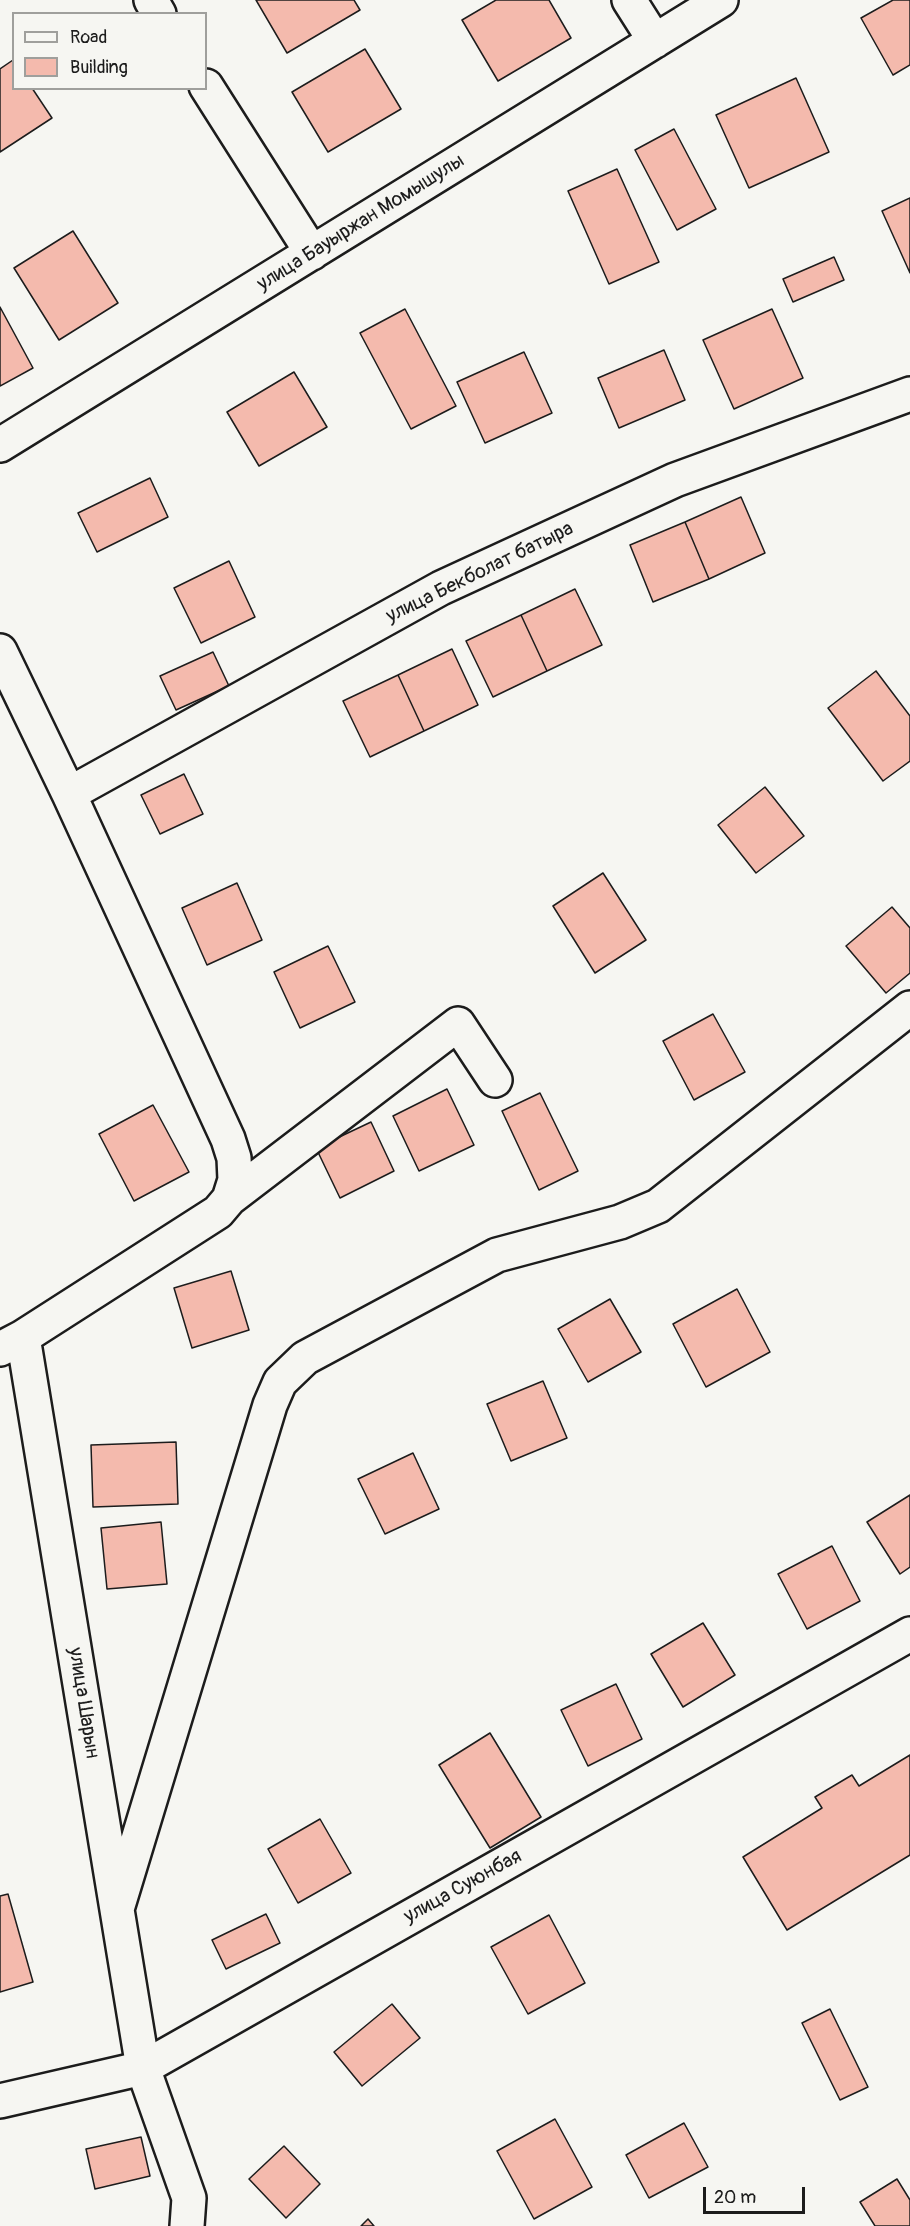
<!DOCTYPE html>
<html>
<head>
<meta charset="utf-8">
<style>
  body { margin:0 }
  #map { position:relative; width:910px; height:2226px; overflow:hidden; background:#f6f6f2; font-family:Pangolin,sans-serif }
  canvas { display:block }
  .legend { position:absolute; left:12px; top:12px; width:195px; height:78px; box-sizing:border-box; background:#f6f6f2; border:2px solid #9f9f9c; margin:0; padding:8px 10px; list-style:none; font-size:18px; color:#1c1c1c }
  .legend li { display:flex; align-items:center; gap:12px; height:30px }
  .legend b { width:30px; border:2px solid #9f9f9c }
  .scale { position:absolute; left:703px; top:2187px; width:102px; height:27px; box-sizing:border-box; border:3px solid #1c1c1c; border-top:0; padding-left:8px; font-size:18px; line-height:21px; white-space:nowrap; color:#1c1c1c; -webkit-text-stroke:4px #f6f6f2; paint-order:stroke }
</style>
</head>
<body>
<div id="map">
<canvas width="910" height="2226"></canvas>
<ul class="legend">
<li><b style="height:8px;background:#f6f6f2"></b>Road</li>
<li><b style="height:16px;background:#f4baad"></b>Building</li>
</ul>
<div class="scale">20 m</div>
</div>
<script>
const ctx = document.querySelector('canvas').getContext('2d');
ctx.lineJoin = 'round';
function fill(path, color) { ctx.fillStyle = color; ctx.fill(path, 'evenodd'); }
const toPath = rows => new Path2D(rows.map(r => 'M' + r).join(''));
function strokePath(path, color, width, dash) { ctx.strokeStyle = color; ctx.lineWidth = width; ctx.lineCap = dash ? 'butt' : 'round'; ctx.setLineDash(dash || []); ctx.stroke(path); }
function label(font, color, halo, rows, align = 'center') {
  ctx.font = font + ' Pangolin,sans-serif'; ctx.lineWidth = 5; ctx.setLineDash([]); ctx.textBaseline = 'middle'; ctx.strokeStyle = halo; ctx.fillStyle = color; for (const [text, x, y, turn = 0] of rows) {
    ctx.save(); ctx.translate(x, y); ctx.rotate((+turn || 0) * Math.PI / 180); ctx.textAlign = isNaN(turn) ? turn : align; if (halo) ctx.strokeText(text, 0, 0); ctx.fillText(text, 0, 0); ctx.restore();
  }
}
const building = toPath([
  [256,0,354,0,360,10,287,53,256,0],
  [496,0,549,0,571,38,498,81,462,20,496,0],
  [893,0,910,0,910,65,893,75,861,18,893,0],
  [365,49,401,109,328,152,292,92,365,49],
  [13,60,14,88,32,88,52,118,0,152,0,69,13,60],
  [796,78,829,152,749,188,716,115,796,78],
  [674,129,716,209,677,230,635,150,674,129],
  [617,169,659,262,609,284,568,191,617,169],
  [910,198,910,273,882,211,910,198],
  [73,231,118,303,59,340,14,268,73,231],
  [834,257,844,280,793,302,783,279,834,257],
  [0,307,33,368,0,386,0,307],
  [405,309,456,406,411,429,360,333,405,309],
  [772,309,803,378,734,409,703,340,772,309],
  [664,350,685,400,619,428,598,378,664,350],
  [524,352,552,413,485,443,457,382,524,352],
  [294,372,327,427,259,466,227,412,294,372],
  [150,478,168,517,97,552,78,513,150,478],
  [741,497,765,553,709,579,685,522,741,497],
  [685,522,709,579,653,602,630,545,685,522],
  [229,561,255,617,201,643,174,588,229,561],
  [575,589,602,645,547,671,521,615,575,589],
  [521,615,547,671,493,697,466,641,521,615],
  [452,649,478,705,424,731,398,675,452,649],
  [213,652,229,686,176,710,160,676,213,652],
  [876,671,910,716,910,761,883,781,828,708,876,671],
  [398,675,424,731,370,757,343,701,398,675],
  [184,774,203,814,160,834,141,795,184,774],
  [765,787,804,836,756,873,718,825,765,787],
  [603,873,646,940,595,973,553,906,603,873],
  [237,883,262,940,207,965,182,908,237,883],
  [892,907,910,928,910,973,886,993,846,946,892,907],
  [328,946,355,1002,300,1028,274,972,328,946],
  [713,1014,745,1072,694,1100,663,1041,713,1014],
  [447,1089,474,1145,419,1171,393,1116,447,1089],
  [540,1093,578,1171,539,1190,502,1111,540,1093],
  [153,1105,189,1172,134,1201,99,1134,153,1105],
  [371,1122,394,1171,340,1198,316,1148,371,1122],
  [231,1271,249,1330,192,1348,174,1288,231,1271],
  [737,1289,770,1352,706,1387,673,1324,737,1289],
  [610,1299,641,1352,588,1382,558,1329,610,1299],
  [543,1381,567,1438,511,1461,487,1404,543,1381],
  [176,1442,178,1504,93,1507,91,1445,176,1442],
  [413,1453,439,1509,385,1534,358,1479,413,1453],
  [910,1495,910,1567,900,1574,867,1522,910,1495],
  [161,1522,167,1584,107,1589,101,1528,161,1522],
  [832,1546,860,1601,807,1629,778,1574,832,1546],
  [703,1623,735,1675,683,1707,651,1654,703,1623],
  [616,1684,642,1739,588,1766,561,1710,616,1684],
  [490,1733,541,1817,490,1848,439,1765,490,1733],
  [910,1755,910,1855,787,1930,743,1857,822,1808,815,1797,852,1775,859,1786,910,1755],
  [320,1819,351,1873,298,1903,268,1849,320,1819],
  [8,1894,33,1982,0,1992,0,1896,8,1894],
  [266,1914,280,1943,226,1969,212,1940,266,1914],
  [549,1915,585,1983,528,2014,491,1947,549,1915],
  [392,2004,420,2038,362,2086,334,2052,392,2004],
  [830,2009,868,2087,840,2100,802,2023,830,2009],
  [555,2119,592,2187,534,2219,497,2151,555,2119],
  [684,2123,708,2167,649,2198,626,2155,684,2123],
  [141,2137,150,2176,95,2189,86,2149,141,2137],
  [284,2146,320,2184,286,2218,249,2179,284,2146],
  [897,2179,910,2200,910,2226,875,2226,860,2202,897,2179],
  [368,2219,374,2226,361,2226,368,2219]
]);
fill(building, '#f4baad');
strokePath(building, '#1c1c1c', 1.5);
const street = toPath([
  [151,0,159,14],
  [629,0,655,41],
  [206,86,312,253],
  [0,445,721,0],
  [0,651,69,794,228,1139,234,1158,235,1180,229,1199,218,1212,23,1337,0,1349],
  [69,794,441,588,675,480,910,394],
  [229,1199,458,1024,495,1080],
  [23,1337,143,2068,189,2198,187,2226],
  [117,1909,270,1405,280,1382,305,1358,497,1255,620,1222,658,1206,910,1008]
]);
const secondary = toPath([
  [0,2101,143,2068,910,1634]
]);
strokePath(street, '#1c1c1c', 38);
strokePath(secondary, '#1c1c1c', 38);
strokePath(street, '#f6f6f2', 33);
strokePath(secondary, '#f6f6f2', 33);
label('20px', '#1c1c1c', '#f6f6f2', [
  ["улица Бауыржан Момышулы",361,223,-32],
  ["улица Бекболат батыра",480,573,-26],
  ["улица Шарын",83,1703,81],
  ["улица Суюнбая",463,1887,-29]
]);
</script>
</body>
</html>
